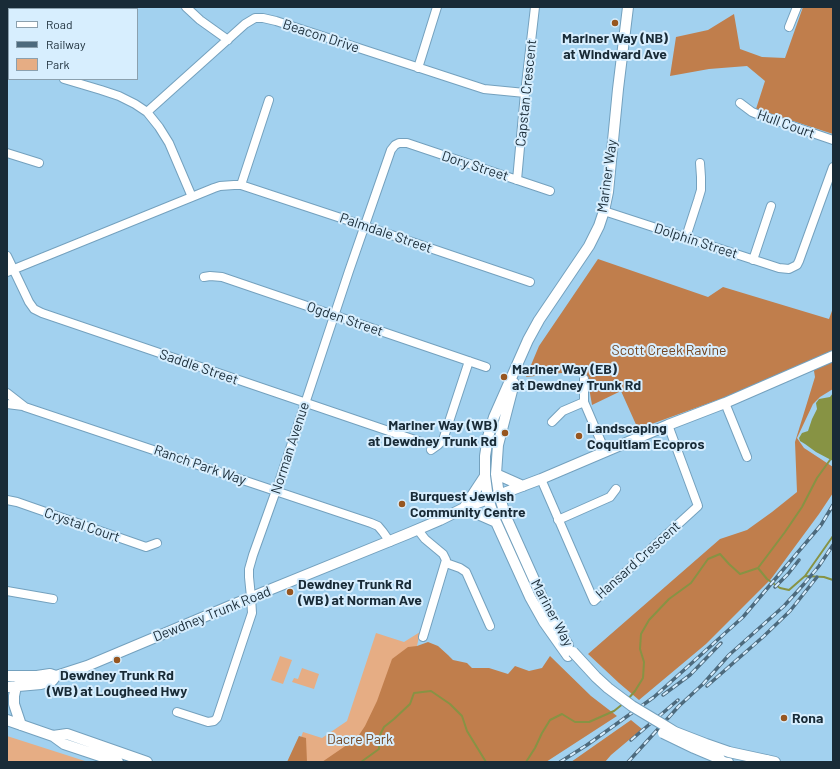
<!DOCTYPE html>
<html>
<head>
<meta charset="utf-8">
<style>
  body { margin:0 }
  #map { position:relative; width:840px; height:769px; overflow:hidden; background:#a2d1ef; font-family:Barlow,sans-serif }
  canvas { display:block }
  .frame { position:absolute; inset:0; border:8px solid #192b37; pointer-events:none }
  .legend { position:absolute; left:8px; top:8px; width:130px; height:72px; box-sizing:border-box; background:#d7eefe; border:1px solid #8ba0ae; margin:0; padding:5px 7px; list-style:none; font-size:12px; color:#192b37 }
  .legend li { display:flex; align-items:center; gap:8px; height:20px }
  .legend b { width:20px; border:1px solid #8ba0ae }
</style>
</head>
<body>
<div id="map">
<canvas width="840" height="769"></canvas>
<div class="frame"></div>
<ul class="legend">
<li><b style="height:5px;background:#fff"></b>Road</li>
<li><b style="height:5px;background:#4d6a7d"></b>Railway</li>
<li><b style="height:11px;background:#e6ad84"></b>Park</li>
</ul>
</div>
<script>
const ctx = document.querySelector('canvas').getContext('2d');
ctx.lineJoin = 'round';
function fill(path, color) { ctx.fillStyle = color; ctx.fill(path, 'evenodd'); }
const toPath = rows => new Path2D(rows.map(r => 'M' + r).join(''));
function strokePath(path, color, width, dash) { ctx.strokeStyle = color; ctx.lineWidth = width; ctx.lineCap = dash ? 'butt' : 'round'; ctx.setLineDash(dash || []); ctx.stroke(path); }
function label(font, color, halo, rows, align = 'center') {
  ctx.font = font + ' Barlow,sans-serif'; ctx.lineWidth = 4; ctx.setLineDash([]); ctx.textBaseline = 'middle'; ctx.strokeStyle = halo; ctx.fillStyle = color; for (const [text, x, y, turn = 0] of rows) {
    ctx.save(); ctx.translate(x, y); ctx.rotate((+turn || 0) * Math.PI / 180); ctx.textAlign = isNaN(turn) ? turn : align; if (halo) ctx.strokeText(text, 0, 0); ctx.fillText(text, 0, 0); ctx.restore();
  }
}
fill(toPath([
  [420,632,417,646,377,762,292,762,303,732,322,738,347,721,376,633,404,642],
  [280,656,292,660,283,684,271,680],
  [302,668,319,674,314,689,292,682,294,678,298,679],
  [7,736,88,762,7,762]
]), '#e6ad84');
fill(toPath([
  [803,7,833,7,833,134,756,109,765,81,747,66,709,69,670,76,676,37,708,30,734,14,740,49,762,57,785,58],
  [598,259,708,297,723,287,829,319,833,308,833,389,820,397,813,404,797,438,804,448,833,467,833,493,819,514,771,579,706,644,639,700,619,683,588,654,720,539,747,530,772,512,797,492,795,442,815,377,813,365,638,429,621,391,592,405,587,376,571,372,526,377,539,346],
  [428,642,438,646,448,655,453,660,467,663,472,668,489,668,508,674,515,666,529,671,542,668,550,656,591,696,617,716,546,762,322,762,357,738,365,726,377,701,392,659,408,647,417,646],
  [631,720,642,729,611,755,605,762,571,762],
  [299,736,306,738,307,762,287,762]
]), '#c07e4c');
fill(toPath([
  [833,393,833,461,816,452,805,444,800,441,799,438,802,433,808,431,812,419,817,409,816,403,819,399,830,397]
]), '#879344');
strokePath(toPath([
  [758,568,785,532,802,507,817,478,830,460],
  [758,568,767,579,780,588,789,590,805,576,833,536],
  [805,576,824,577,833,580],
  [628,699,635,691,643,678,644,662,640,649,641,634,649,620,669,599,691,583,708,559,720,554,729,564,740,574,758,568],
  [361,762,379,749,379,737,384,727,394,719,410,704,414,693,431,691,450,704,462,716,467,731,486,762],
  [526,762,535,748,542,733,550,720,562,714,575,722,589,722,614,711,624,703]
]), '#879344', 2);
const minor = toPath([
  [83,7,87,8,93,7],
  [186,7,200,20,228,40],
  [40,9,43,7],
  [789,27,797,7],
  [7,63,9,63],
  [418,68,437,7],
  [64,79,101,90,119,96,135,104,147,112,159,127,169,143,192,197],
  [740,103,752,112,757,114,833,140],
  [147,112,245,24,255,18,263,18,276,21,484,89,525,93],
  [7,153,39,163],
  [517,180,525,93,535,7],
  [241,185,269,100],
  [604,211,779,268,789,269,797,265,799,261,833,167],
  [686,237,698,200,701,190,701,177,700,163],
  [7,256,29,302,34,309,42,313,421,442],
  [753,260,771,206],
  [7,272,214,188,220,186,234,185,241,185,365,226,530,282],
  [204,277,210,276,222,277,486,367],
  [584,379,584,402,605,451],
  [7,393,25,407,371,523,378,526,383,532,390,542],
  [725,403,747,457],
  [7,404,23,406],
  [552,422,563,411,584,402],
  [431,450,438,445,443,440,469,361],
  [541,479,594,601,698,506,668,425],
  [7,500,17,502,146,547,157,543],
  [558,520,610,497,616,489],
  [418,530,425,539,443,554,446,560,423,637],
  [446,563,460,568,466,572,490,626],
  [7,591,53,599],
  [177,712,208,722,214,721,217,718,252,613,251,597,249,577,249,569,253,555,278,485,349,271,391,150,395,145,399,143,407,143,550,191]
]);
const major = toPath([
  [514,383,498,445,496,474,499,495,506,517,550,615,559,631,568,645],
  [496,474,523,486],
  [464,508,485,476],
  [464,508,496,522],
  [568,656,544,622,530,597,496,522,488,499,485,476,485,456,488,437,494,417,528,340,539,320,589,246,599,226,604,211,608,192,618,89,628,7],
  [7,676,37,676,50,674,56,676],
  [16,686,14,696,14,704,21,725],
  [7,687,41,684,52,681,56,676,87,666,237,603,407,534,440,520,464,508,541,479,668,425,725,403,833,356],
  [7,720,53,736,64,744,118,762],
  [53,736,67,734,147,762],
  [720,759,728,762],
  [766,760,775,762]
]);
strokePath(minor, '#74a1be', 10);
strokePath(major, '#74a1be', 12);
strokePath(minor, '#fff', 8);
strokePath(major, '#fff', 10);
const rail = toPath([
  [775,587,788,574,799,560],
  [707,686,764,636,790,611,817,577],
  [663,695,690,675,721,643],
  [631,740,678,700],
  [560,762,587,745,654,697,743,617,821,525,833,505],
  [628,762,679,706,703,684,729,655,784,606,804,584,819,566,833,545]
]);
strokePath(rail, '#4d6a7d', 3.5);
strokePath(rail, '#d7eefe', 2, [6]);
const majorBridge = toPath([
  [573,652,596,677,608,688,632,706,662,724,675,732,706,744,729,752,766,760],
  [663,733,694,748,720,759]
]);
strokePath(majorBridge, '#74a1be', 12, []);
strokePath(majorBridge, '#fff', 10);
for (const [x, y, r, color] of [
  [615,23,4,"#975620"],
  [504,377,4,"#975620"],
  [505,433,4,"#975620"],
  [579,436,4,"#975620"],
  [402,504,4,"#975620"],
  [290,592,4,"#975620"],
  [117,660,4,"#975620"],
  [784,718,4,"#975620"]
]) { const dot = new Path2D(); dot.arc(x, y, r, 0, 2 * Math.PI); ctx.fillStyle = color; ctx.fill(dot); strokePath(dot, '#d7eefe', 1.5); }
label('14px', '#192b37', '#d7eefe', [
  ["Beacon Drive",321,36,18],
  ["Capstan Crescent",526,93,-84],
  ["Hull Court",786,124,20],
  ["Dory Street",475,166,18],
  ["Mariner Way",607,176,-82],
  ["Palmdale Street",386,233,19],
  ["Dolphin Street",696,241,18],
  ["Ogden Street",345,319,19],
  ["Saddle Street",199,367,19],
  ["Norman Avenue",290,448,-72],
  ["Ranch Park Way",200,465,19],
  ["Crystal Court",82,525,19],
  ["Hansard Crescent",638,560,-42],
  ["Mariner Way",552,613,62],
  ["Dewdney Trunk Road",212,614,-22]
]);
label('bold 14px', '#192b37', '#d7eefe', [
  ["Mariner Way (NB)",615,38,"center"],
  ["at Windward Ave",615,54,"center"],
  ["Mariner Way (EB)",512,369],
  ["at Dewdney Trunk Rd",512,385],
  ["Mariner Way (WB)",497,425,"right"],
  ["at Dewdney Trunk Rd",497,441,"right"],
  ["Landscaping",587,428],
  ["Coquitlam Ecopros",587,444],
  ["Burquest Jewish",410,496],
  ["Community Centre",410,512],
  ["Dewdney Trunk Rd",298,584],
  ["(WB) at Norman Ave",298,600],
  ["Dewdney Trunk Rd",117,675,"center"],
  ["(WB) at Lougheed Hwy",117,691,"center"],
  ["Rona",792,718]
], 'left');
label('14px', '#734521', '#d7eefe', [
  ["Scott Creek Ravine",669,350],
  ["Dacre Park",360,739]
]);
</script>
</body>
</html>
